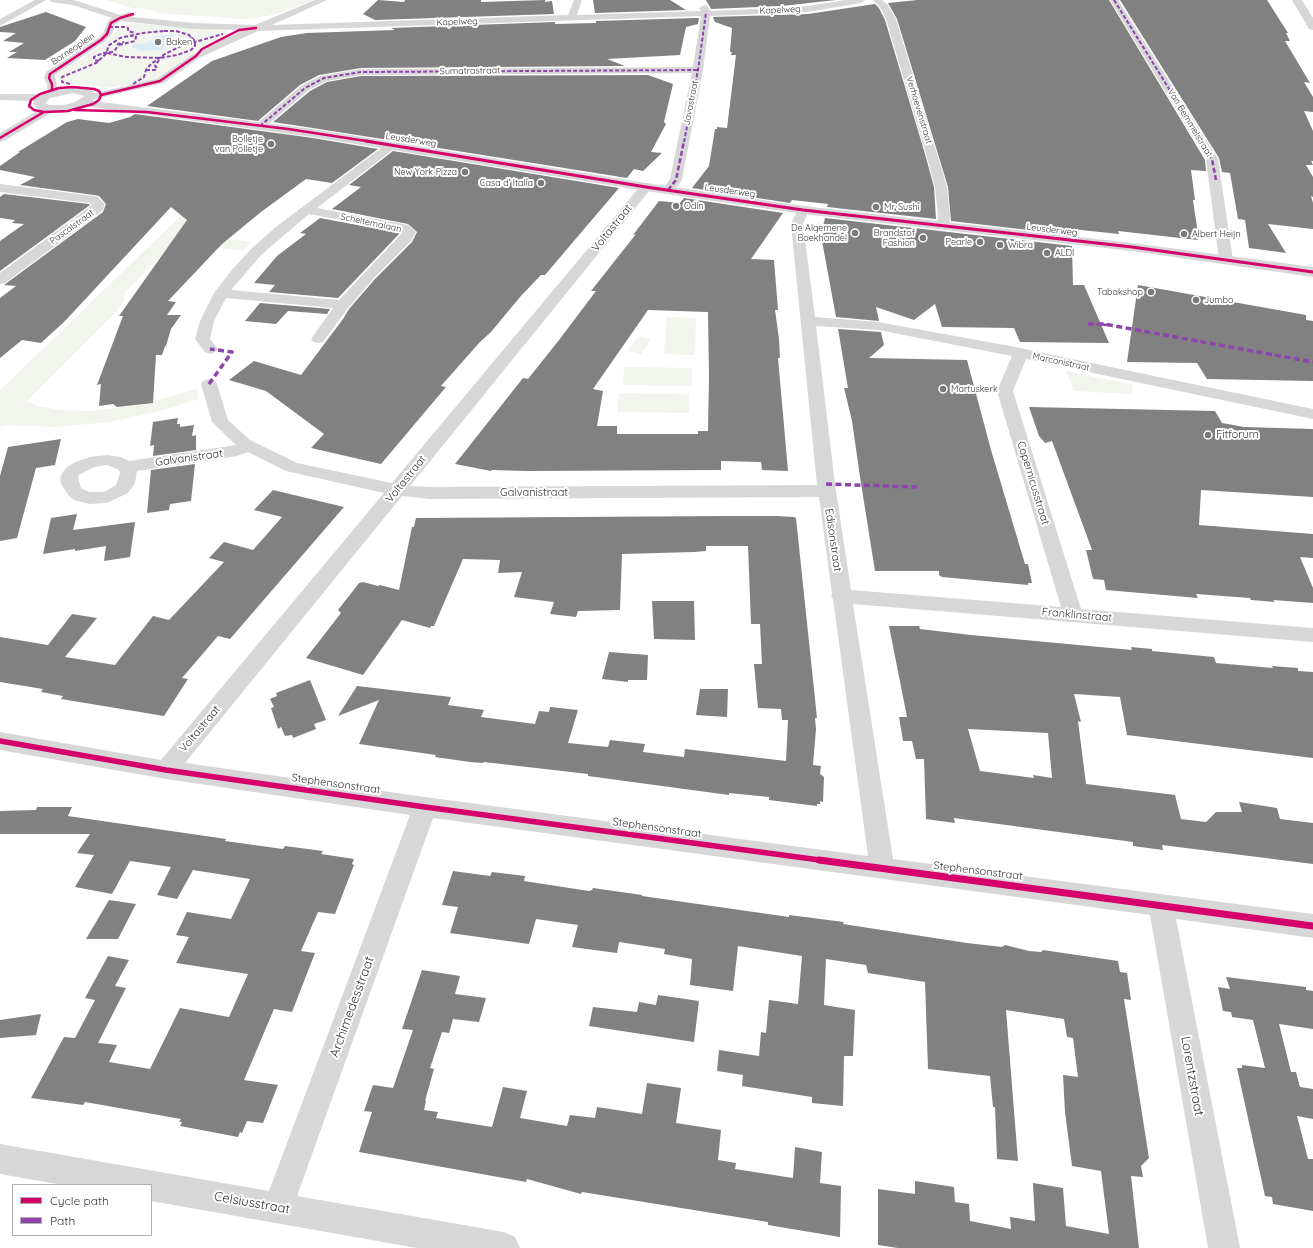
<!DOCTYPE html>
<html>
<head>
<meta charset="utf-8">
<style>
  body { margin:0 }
  #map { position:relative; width:1313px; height:1248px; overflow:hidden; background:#fff; font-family:Quicksand,sans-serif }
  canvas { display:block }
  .legend { position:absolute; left:12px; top:1184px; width:140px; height:52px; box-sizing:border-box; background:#fff; border:1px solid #adadad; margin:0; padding:5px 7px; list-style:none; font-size:12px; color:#333 }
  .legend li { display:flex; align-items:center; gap:8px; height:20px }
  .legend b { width:20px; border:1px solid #adadad }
</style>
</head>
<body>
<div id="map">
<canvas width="1313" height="1248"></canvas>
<ul class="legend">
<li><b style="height:5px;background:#d6006c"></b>Cycle path</li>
<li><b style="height:5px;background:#8e44ad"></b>Path</li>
</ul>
</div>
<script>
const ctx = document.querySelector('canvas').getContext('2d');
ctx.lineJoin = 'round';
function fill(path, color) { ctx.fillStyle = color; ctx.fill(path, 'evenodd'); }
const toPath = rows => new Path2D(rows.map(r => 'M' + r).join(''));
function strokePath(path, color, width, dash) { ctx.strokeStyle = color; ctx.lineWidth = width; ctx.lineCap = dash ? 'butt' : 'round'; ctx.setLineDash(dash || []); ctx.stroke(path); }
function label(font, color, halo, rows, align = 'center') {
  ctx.font = font + ' Quicksand,sans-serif'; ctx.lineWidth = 4; ctx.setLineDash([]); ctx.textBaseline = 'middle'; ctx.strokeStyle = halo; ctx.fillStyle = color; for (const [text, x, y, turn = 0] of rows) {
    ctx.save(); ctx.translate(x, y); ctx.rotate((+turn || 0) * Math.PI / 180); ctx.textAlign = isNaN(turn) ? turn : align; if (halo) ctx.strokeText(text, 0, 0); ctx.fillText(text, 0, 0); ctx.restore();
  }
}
fill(toPath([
  [107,0,313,0,281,13,257,18,241,19,156,13,156,11,139,8,132,8],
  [132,23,227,30,229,32,229,35,194,53,150,82,104,88,91,85,69,84,58,79,57,75,108,41,119,28],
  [172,34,175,36,168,37,167,40,174,40,164,50,141,51,136,43,143,44,158,38,154,36,159,35],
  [190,207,189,234,251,242,243,251,181,242,173,244,125,292,124,301,118,310,27,401,37,406,62,410,91,411,139,405,196,389,199,399,160,411,110,422,55,427,3,425,0,427,0,390],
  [667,317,696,318,695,355,664,354],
  [638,336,651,339,641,354,628,351],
  [624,367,692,368,692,386,623,385],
  [1066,371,1133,385,1132,394,1074,391],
  [619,393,689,394,689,413,617,412]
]), '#f1f5ed');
fill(toPath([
  [172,34,177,36,169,37,167,40,175,40,164,50,141,51,131,47,136,43,143,44,157,38,153,36]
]), '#ddebf3');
fill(toPath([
  [378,0,404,2,405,0,481,0,481,2,545,0,545,2,552,1,554,14,375,20,363,14],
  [593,0,670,0,686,10,595,13],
  [706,0,836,0,782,6,711,9],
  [917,0,1109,0,1205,160,1206,171,1191,170,1195,200,1193,200,1198,234,1197,234,1198,240,1118,231,1119,234,1071,229,1071,235,951,221,948,187,897,19,888,3],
  [1120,0,1267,0,1288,33,1286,33,1290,41,1285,41,1310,83,1304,82,1313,97,1313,112,1304,111,1313,131,1313,161,1311,161,1313,165,1306,165,1313,177,1313,197,1311,196,1313,203,1313,229,1268,224,1286,253,1249,248,1245,220,1238,219,1230,173,1222,172,1219,158],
  [875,4,879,8,885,20,925,154,934,187,936,219,827,207,828,204,792,200,790,203,692,188,709,166,715,129,717,129,717,127,727,128,736,55,731,55,732,52,730,52,732,28,715,22,713,17,808,14],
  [46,12,86,27,75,41,45,60,7,58,17,52,9,52,24,43,3,41,16,33,0,32,0,27],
  [698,18,699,18,698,24,686,27,680,55,607,59,625,66,361,68,319,75,300,85,258,121,147,106,212,61,281,37,307,33,395,30,391,28,555,22,555,24,596,23,596,21],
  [648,75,673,84,664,122,666,124,651,152,662,153,643,171,634,169,627,178,313,128,273,122,310,91,327,82,361,76],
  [135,114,313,138,378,149,332,183,306,179,261,212,222,244,168,301,176,302,167,315,181,315,171,329,166,346,165,346,162,355,156,355,153,403,117,407,113,404,99,406,101,384,97,385,123,316,119,316,187,220,171,207,65,321,41,343,22,340,0,358,0,298,16,286,4,285,103,212,106,204,99,196,94,195,20,185,35,177,0,170,0,166,20,152,18,152,67,122,78,119,109,123,130,117],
  [393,151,619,188,545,275,541,275,520,297,491,332,479,343,441,386,446,387,381,464,311,448,324,434,266,391,229,380,254,361,301,375,343,319,349,309,375,279,412,242,417,232,408,224,332,209,361,187,349,185],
  [4,194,89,204,90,205,0,271,0,241,24,224,12,223,15,220,0,218,0,197],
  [684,198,783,213,751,259,774,260,778,310,775,310,779,339,780,358,778,358,788,471,762,470,761,462,721,461,721,470,526,471,492,470,491,471,455,464,523,378,528,379,559,340,596,291,591,291,636,234,633,235,659,201,680,203],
  [648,310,708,312,709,377,708,431,698,431,698,434,617,434,617,426,597,426,603,391,593,389],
  [320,218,400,233,338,298,269,292,275,285,254,283,277,256,306,234,300,233],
  [825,218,1072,246,1073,285,1084,285,1109,343,1020,342,1014,328,942,327,935,304,914,320,876,307,879,321,836,317,822,241,824,231,822,230],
  [1138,285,1306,315,1306,320,1313,321,1313,381,1207,379,1197,363,1127,362],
  [260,303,330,309,327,314,288,311,276,324,245,321],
  [838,329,881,332,884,345,869,358,967,360,991,450,1025,564,1028,564,1032,583,1028,583,1028,585,942,577,939,575,939,571,875,571,860,477,852,421,844,388,848,388],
  [1029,407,1215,411,1222,423,1244,427,1313,429,1313,497,1201,490,1199,525,1313,534,1313,558,1300,557,1313,588,1313,603,1273,600,1275,602,1251,600,1250,598,1196,594,1198,598,1106,590,1104,580,1093,579,1086,550,1092,550,1052,441,1045,443,1039,436],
  [178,418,177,424,180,424,180,427,194,425,192,436,196,435,196,450,153,456,154,445,150,446,153,422],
  [61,439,55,465,36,468,17,538,0,541,0,476,8,447],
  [195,464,191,501,170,504,169,510,147,513,151,470],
  [273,490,344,507,230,639,218,636,182,678,188,679,164,716,61,699,63,696,41,692,43,689,0,682,0,637,48,645,72,614,97,618,65,657,115,665,153,616,169,620,224,562,209,558,224,542,253,550,282,517,254,510],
  [77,514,73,530,135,522,130,557,104,561,106,546,75,551,75,549,43,554,51,518],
  [729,516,776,516,794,517,796,518,817,718,815,718,816,729,813,765,821,766,820,774,824,777,823,802,820,801,820,804,817,804,817,806,769,800,769,797,729,793,729,795,588,776,588,774,484,762,483,763,470,762,435,757,436,755,359,744,379,700,338,716,357,686,451,697,448,705,484,710,481,717,535,724,539,711,549,712,550,707,578,710,568,743,608,747,610,740,645,744,643,752,684,757,685,749,786,761,788,720,782,720,781,709,758,708,754,664,762,664,760,624,751,624,748,546,706,546,706,551,694,552,622,554,620,610,578,611,576,617,550,614,554,602,514,597,522,572,498,573,500,560,463,559,434,626,431,626,430,628,402,620,363,675,306,658,341,613,338,610,359,583,363,582,378,586,380,585,399,590,412,527,414,527,416,518],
  [652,601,694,601,695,640,654,639],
  [889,626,919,626,920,629,971,635,1132,650,1131,647,1152,649,1152,651,1214,657,1216,663,1273,668,1272,666,1298,668,1298,671,1313,672,1313,758,1127,735,1120,697,1074,694,1081,722,1078,721,1086,784,1175,795,1181,819,1206,822,1216,812,1242,812,1239,802,1277,808,1280,819,1313,823,1313,864,1162,845,1163,850,1133,846,1133,842,954,818,955,823,926,819,924,759,916,759,912,741,903,741,899,717,907,717],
  [968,729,1048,733,1052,778,1033,775,1034,778,980,771],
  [609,652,648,655,647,680,628,680,628,682,602,679],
  [310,680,326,720,314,724,316,729,293,738,292,735,285,736,281,727,278,729,271,708,274,707,270,699,277,696,276,693],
  [700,689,728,689,727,717,696,715],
  [37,807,72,807,68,816,226,839,225,841,283,849,285,846,323,851,321,854,354,859,352,864,354,865,335,914,318,912,301,951,315,953,292,1012,274,1009,244,1080,278,1085,263,1123,247,1121,242,1133,240,1132,238,1137,180,1126,182,1122,179,1122,181,1119,85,1102,83,1105,31,1098,64,1037,75,1038,95,1000,85,998,108,956,129,960,115,986,126,988,98,1043,117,1045,109,1062,150,1069,180,1008,229,1017,248,974,176,963,189,937,176,935,187,912,231,919,250,879,193,870,177,899,157,895,171,867,130,861,112,894,75,887,94,855,77,853,90,834,0,834,0,811,36,810],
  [453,871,490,876,492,872,525,876,524,881,589,891,592,890,593,888,642,895,642,896,789,917,789,915,844,922,843,924,967,943,1002,947,1005,945,1029,951,1041,952,1043,950,1118,961,1120,972,1127,973,1131,1000,1124,999,1149,1158,1141,1166,1143,1177,1131,1176,1139,1248,898,1248,878,1245,878,1189,915,1194,915,1181,954,1187,955,1202,969,1204,970,1221,1011,1229,1010,1217,1035,1221,1033,1183,1063,1188,1066,1226,1109,1234,1101,1171,1072,1166,1065,1112,1063,1075,1078,1077,1073,1038,1067,1037,1064,1019,1006,1010,1018,1161,997,1159,995,1107,993,1107,990,1076,928,1069,925,982,868,973,866,965,826,959,824,1005,855,1010,853,1056,844,1056,843,1106,812,1103,812,1097,742,1086,743,1075,717,1071,719,1050,759,1056,761,1032,766,1033,769,1000,798,1004,802,956,738,946,733,991,690,985,692,959,664,954,665,949,619,942,617,953,572,947,578,925,536,919,529,944,450,933,458,907,442,905],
  [109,900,136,904,118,939,86,939],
  [422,970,460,976,455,994,486,998,479,1022,453,1019,449,1033,442,1032,430,1068,434,1069,425,1101,426,1101,424,1110,438,1112,436,1118,492,1127,503,1087,527,1091,520,1118,567,1126,570,1115,595,1118,597,1107,642,1114,647,1083,681,1088,676,1123,721,1130,718,1160,736,1163,735,1169,793,1178,795,1147,822,1152,820,1183,841,1186,840,1237,768,1225,768,1222,582,1192,581,1194,527,1179,526,1182,359,1152,372,1112,364,1111,373,1085,393,1088,413,1030,402,1029],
  [1226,977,1306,987,1306,990,1313,991,1313,1029,1279,1024,1291,1072,1296,1072,1300,1087,1313,1089,1313,1119,1297,1116,1308,1159,1313,1159,1313,1211,1273,1204,1272,1197,1265,1196,1237,1068,1242,1068,1242,1065,1265,1068,1253,1020,1232,1017,1231,1012,1223,1011,1218,987,1230,989],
  [658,995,699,1001,694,1042,589,1026,593,1007,637,1012,639,1002,656,1005],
  [41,1014,36,1035,0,1038,0,1020]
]), '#818181');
fill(toPath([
  [35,0,46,0,0,26,0,19,35,0],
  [50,0,74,0,120,15,129,12,132,13,134,15,132,17,143,18,194,23,255,25,315,0,327,0,272,25,568,15,574,0,582,0,577,15,701,11,699,8,704,5,707,6,710,11,782,8,808,6,845,0,865,0,861,3,808,12,710,16,703,70,682,180,672,193,668,194,664,193,662,190,670,179,692,73,361,75,327,81,309,90,264,128,260,129,254,126,301,86,320,76,361,69,693,67,701,16,258,31,199,58,164,83,91,100,87,99,86,97,87,95,156,79,193,54,243,30,194,29,121,21,115,25,112,34,104,42,55,75,58,93,53,96,48,93,47,84,44,78,46,72,98,38,103,33,108,21,112,18,73,5,51,2,50,0],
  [873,0,882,0,887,4,896,19,947,187,950,215,949,226,948,229,938,229,937,226,938,215,935,187,926,154,886,19,880,7,873,0],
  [1110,0,1118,0,1218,159,1233,260,1231,263,1226,264,1221,263,1219,260,1206,159,1110,0],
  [392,142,396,143,398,145,396,147,317,208,403,224,408,225,416,232,411,241,374,278,348,308,323,342,318,343,313,342,311,339,333,308,226,298,214,321,210,339,218,349,215,352,210,354,205,352,195,339,200,321,214,293,231,271,251,249,277,226,388,143,392,142],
  [309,214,399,231,402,233,339,300,231,290,261,255,309,214],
  [646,183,650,184,652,187,650,190,410,486,430,487,817,485,791,224,799,207,803,206,807,207,809,210,803,224,815,317,878,322,1010,346,1313,409,1313,419,1026,359,1013,391,1081,609,1313,628,1313,642,853,604,893,859,1313,914,1313,938,1176,919,1240,1248,1208,1248,1150,915,433,818,297,1196,504,1232,515,1237,520,1248,417,1248,151,1201,151,1185,63,1185,0,1174,0,1144,269,1191,410,815,166,779,0,750,0,732,161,760,384,493,286,471,248,452,237,456,137,471,135,483,128,493,107,503,89,504,74,500,69,496,61,484,60,478,63,472,66,468,75,462,90,457,107,455,121,457,129,461,236,445,212,422,201,384,203,381,209,379,215,381,217,384,228,420,250,440,297,463,392,483,642,184,646,183],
  [816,326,878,330,1012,356,997,391,1061,607,851,590,835,484,816,326],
  [107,465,119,470,120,473,116,485,104,492,89,492,81,488,78,478,79,475,94,467,107,465],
  [402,496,430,499,819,497,832,594,831,596,833,599,868,856,425,797,185,763,402,496],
  [0,184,94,196,98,197,105,204,102,211,5,283,0,284,0,273,92,205,90,203,0,192,0,184]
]), '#d7d7d7');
fill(toPath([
  [1292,0,1302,0,1313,18,1313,30,1309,29,1292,0],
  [73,87,93,91,97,97,93,101,313,129,646,183,803,206,1132,243,1313,267,1313,277,1132,251,803,214,646,191,313,137,85,106,64,113,51,113,4,141,0,142,0,133,39,110,33,104,34,101,0,100,0,94,40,94,59,89,73,87],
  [73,93,85,96,75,102,64,105,49,105,45,103,50,98,73,93]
]), '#d7d7d7');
strokePath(toPath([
  [1114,0,1202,142],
  [109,27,126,27,128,28,128,31,135,33],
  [164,31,176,31,189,35,195,41,195,46,191,50,177,55,160,58,126,57,107,53,108,46,120,38,142,33,164,31],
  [119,45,135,41,136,37,131,36],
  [181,46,223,34],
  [99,61,94,60,94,57,103,53,112,52,116,49,118,44,124,42],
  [146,70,155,70,157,68,155,66,159,60],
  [70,84,62,82,62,77,96,63,107,53],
  [133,84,144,77,146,70,151,64,165,54,181,46,180,41,193,38],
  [260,126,305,88,324,78,361,72,698,70],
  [684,142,698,70,706,13]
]), '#8e44ad', 2, [4, 2]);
strokePath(toPath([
  [1201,141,1212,159,1216,180],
  [668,190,676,180,684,141],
  [1088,324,1108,325]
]), '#8e44ad', 2.5, [5, 2.5]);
strokePath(toPath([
  [1088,324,1104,324,1313,362],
  [209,384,232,352,210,349],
  [826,484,917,487]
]), '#8e44ad', 3.5, [6, 3.5]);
strokePath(toPath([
  [73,87,94,89,99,91,101,95,99,100,93,104,68,111,44,112,34,110,29,106,31,100,40,94,59,88,73,87],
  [52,90,52,84,49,78,50,74,101,40,107,34,111,23,120,18,133,14],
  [101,95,160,81,196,56,202,49,239,30,256,28],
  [75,110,147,112,288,129,373,142],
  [0,138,44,112]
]), '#d6006c', 2.5);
strokePath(toPath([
  [366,141,646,187,803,210,1132,247,1313,272]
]), '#d6006c', 3);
strokePath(toPath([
  [0,741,166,770,425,807,827,861]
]), '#d6006c', 5.5);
strokePath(toPath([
  [819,860,1313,926]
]), '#d6006c', 7);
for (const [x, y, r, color] of [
  [158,42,4,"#7a7a7a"],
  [271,144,4,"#7a7a7a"],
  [465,172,4,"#7a7a7a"],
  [541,183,4,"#7a7a7a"],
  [676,206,4,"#7a7a7a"],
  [876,207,4,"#7a7a7a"],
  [855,233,4,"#7a7a7a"],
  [1184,234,4,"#7a7a7a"],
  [923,238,4,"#7a7a7a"],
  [980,242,4,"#7a7a7a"],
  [1000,245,4,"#7a7a7a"],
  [1047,253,4,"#7a7a7a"],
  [1151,292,4,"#7a7a7a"],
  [1196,300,4,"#7a7a7a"],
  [943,389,4,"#7a7a7a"],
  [1208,435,4,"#7a7a7a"]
]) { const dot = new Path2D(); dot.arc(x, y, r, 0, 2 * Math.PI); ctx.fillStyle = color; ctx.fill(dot); strokePath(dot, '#fff', 1.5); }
label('9px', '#333', '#fff', [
  ["Kapelweg",780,10,-3],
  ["Kapelweg",457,22,-2],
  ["Borneoplein",73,49,-34],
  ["Sumatrastraat",470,71,-1],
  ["Javastraat",691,103,-79],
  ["Verhoevenstraat",919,110,73],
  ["Van Bemmelstraat",1190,123,59],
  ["Leusderweg",411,140,9],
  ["Leusderweg",730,191,8],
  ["Scheltemalaan",371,223,12],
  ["Pascalstraat",72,227,-36],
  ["Leusderweg",1052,230,7],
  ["Marconistraat",1061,362,12]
]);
label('9px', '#333', '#fff', [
  ["Baken",166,42],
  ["Bolletje",263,139,"right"],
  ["van Polletje",263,149,"right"],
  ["New York Pizza",457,172,"right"],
  ["Casa d' Italia",533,183,"right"],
  ["Odin",684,206],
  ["Mr. Sushi",884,207],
  ["De Algemene",847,228,"right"],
  ["Boekhandel",847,238,"right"],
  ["Brandstof",915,233,"right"],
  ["Fashion",915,243,"right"],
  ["Albert Heijn",1192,234],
  ["Pearle",972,242,"right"],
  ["Wibra",1008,245],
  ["ALDI",1055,253],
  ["Tabakshop",1143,292,"right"],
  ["Jumbo",1204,300],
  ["Martuskerk",951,389]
], 'left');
label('11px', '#333', '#fff', [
  ["Voltastraat",612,228,-51],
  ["Galvanistraat",189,458,-8],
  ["Voltastraat",406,479,-51],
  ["Copernicusstraat",1033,483,73],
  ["Galvanistraat",534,493],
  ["Edisonstraat",833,540,82],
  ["Franklinstraat",1077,615,5],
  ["Voltastraat",200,729,-50],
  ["Stephensonstraat",336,784,8],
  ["Stephensonstraat",657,828,8],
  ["Stephensonstraat",978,871,7]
]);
label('11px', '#333', '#fff', [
  ["Fitforum",1216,435]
], 'left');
label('13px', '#333', '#fff', [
  ["Archimedesstraat",352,1007,-70],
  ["Lorentzstraat",1192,1076,80],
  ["Celsiusstraat",252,1203,10]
]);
</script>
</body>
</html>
